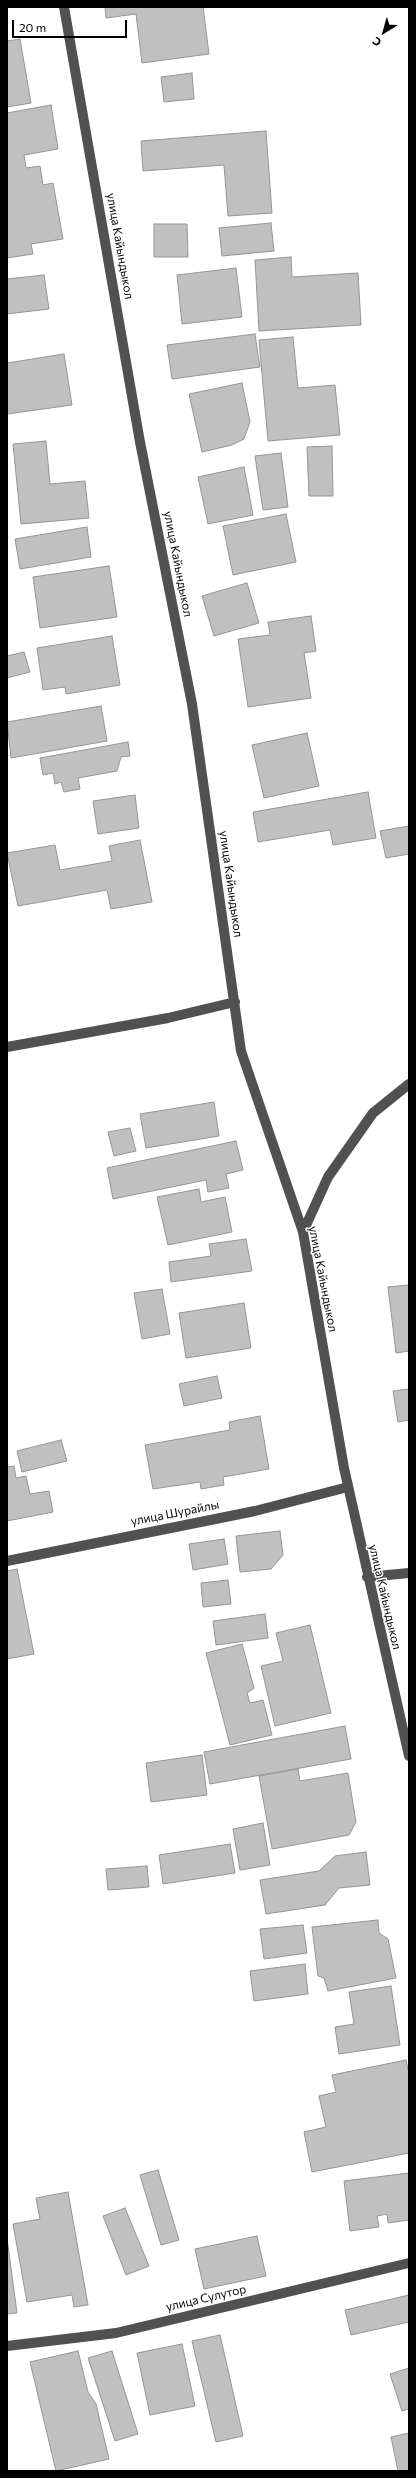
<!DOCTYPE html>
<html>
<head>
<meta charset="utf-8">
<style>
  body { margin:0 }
  #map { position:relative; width:416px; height:2478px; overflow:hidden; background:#fff; font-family:Commissioner,sans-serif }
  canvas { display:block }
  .frame { position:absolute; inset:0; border:8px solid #000; pointer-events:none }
  .north { position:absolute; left:364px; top:12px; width:40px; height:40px; -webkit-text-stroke:3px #fff; paint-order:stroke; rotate:217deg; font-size:11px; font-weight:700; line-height:16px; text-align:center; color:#000 }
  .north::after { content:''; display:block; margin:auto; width:14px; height:18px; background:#000; clip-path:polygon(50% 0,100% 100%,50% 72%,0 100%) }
  .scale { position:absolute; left:12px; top:20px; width:115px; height:18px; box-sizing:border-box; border:2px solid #000; border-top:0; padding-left:5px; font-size:12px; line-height:14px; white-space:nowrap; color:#000; -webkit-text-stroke:3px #fff; paint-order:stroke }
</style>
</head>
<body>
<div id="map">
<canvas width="416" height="2478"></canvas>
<div class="frame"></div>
<div class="north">С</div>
<div class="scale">20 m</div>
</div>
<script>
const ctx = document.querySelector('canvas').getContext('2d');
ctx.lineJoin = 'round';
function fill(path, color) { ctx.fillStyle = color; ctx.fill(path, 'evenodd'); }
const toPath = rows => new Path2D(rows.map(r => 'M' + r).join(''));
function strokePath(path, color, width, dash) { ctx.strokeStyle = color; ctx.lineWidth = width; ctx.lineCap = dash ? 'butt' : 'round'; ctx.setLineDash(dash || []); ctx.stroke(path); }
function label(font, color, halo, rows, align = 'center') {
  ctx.font = font + ' Commissioner,sans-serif'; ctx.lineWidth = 3; ctx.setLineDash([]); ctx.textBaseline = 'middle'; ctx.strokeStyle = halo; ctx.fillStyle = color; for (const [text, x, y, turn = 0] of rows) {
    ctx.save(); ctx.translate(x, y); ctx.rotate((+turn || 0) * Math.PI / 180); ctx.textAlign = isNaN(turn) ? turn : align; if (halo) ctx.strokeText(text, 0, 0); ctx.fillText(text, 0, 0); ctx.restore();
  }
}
const building = toPath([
  [105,7,203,7,209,54,142,63,136,14,106,18,105,7],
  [20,39,31,103,7,107,7,41,20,39],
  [192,73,194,99,164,102,161,77,192,73],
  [51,105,58,149,24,155,26,168,40,166,43,185,53,183,63,239,31,244,33,254,7,258,7,113,51,105],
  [266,131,272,213,228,216,224,165,143,171,141,141,266,131],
  [271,223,274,251,222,256,219,228,271,223],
  [154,224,187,224,188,257,154,257,154,224],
  [291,257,292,277,358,273,361,325,259,331,255,260,291,257],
  [236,268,242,317,182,324,177,275,236,268],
  [44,275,49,309,7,314,7,279,44,275],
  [255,334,260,367,172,379,167,345,255,334],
  [293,337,298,388,335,385,340,435,268,441,259,340,293,337],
  [64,354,72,405,7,414,7,363,64,354],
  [242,383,250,422,244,439,232,445,202,452,189,394,242,383],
  [46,441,50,484,85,481,89,518,21,524,13,444,46,441],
  [332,446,333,496,309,496,307,447,332,446],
  [281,453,288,507,263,510,255,456,281,453],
  [244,467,253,515,208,524,198,477,244,467],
  [286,514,296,562,233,575,223,526,286,514],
  [87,527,91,557,20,569,15,539,87,527],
  [109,566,117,617,40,628,33,577,109,566],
  [247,583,259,623,214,636,202,596,247,583],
  [311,616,316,651,304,653,311,698,248,707,238,639,270,635,268,622,311,616],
  [112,636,120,685,66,694,65,687,43,690,37,648,112,636],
  [24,652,30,672,7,678,7,656,24,652],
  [101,706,107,741,11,758,7,722,101,706],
  [307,733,319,786,264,798,252,745,307,733],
  [128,742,130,756,121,757,117,771,78,778,80,789,64,792,61,782,55,784,53,773,43,775,40,758,128,742],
  [368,792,376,838,333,845,330,830,258,842,253,812,368,792],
  [135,795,139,828,98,834,93,801,135,795],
  [409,826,409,854,386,858,380,831,409,826],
  [140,840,152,902,111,909,107,890,18,906,7,853,55,845,60,870,112,861,109,846,140,840],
  [214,1102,219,1136,146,1148,140,1114,214,1102],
  [130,1128,136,1151,114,1156,108,1132,130,1128],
  [236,1141,243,1170,226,1174,229,1188,208,1192,206,1180,113,1199,107,1168,236,1141],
  [199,1189,201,1202,225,1197,232,1232,168,1245,157,1197,199,1189],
  [246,1239,252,1271,171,1282,169,1262,211,1256,209,1244,246,1239],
  [409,1285,409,1351,396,1353,388,1287,409,1285],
  [162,1289,170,1334,142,1339,134,1293,162,1289],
  [244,1303,251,1348,186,1358,179,1313,244,1303],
  [217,1376,222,1398,184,1406,179,1384,217,1376],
  [409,1389,409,1420,398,1422,393,1391,409,1389],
  [260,1416,269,1469,223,1477,224,1485,201,1489,200,1482,153,1489,145,1445,230,1430,229,1422,260,1416],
  [61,1440,67,1461,22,1472,17,1451,61,1440],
  [14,1466,16,1478,26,1476,30,1494,49,1491,53,1512,7,1521,7,1467,14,1466],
  [280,1531,283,1555,271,1569,240,1572,236,1536,280,1531],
  [224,1539,228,1564,193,1570,189,1544,224,1539],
  [17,1569,34,1654,7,1659,7,1571,17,1569],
  [228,1580,231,1604,203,1607,201,1583,228,1580],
  [265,1614,268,1638,216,1645,213,1621,265,1614],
  [310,1625,331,1713,275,1726,261,1666,283,1661,276,1633,310,1625],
  [242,1644,254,1688,247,1693,250,1703,263,1700,272,1735,230,1745,206,1653,242,1644],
  [345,1726,351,1759,210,1784,204,1752,345,1726],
  [202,1755,207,1795,151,1802,146,1763,202,1755],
  [298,1769,300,1781,348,1773,356,1822,349,1835,272,1849,259,1776,298,1769],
  [263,1823,270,1865,240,1870,233,1829,263,1823],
  [230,1844,235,1873,163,1884,159,1855,230,1844],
  [366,1852,370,1885,339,1888,325,1905,266,1914,260,1880,319,1871,335,1856,366,1852],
  [147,1866,149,1887,108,1890,106,1869,147,1866],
  [378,1920,379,1933,388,1939,396,1978,328,1991,324,1978,318,1976,312,1927,378,1920],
  [303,1925,307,1953,264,1959,260,1929,303,1925],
  [305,1964,308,1994,254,2001,250,1971,305,1964],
  [391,1986,400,2045,339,2054,335,2027,354,2024,349,1992,391,1986],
  [406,2060,409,2074,409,2153,312,2172,304,2132,326,2127,319,2096,336,2092,332,2075,406,2060],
  [158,2170,179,2240,161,2245,140,2175,158,2170],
  [409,2173,409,2220,388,2223,387,2214,377,2216,379,2227,350,2231,344,2181,409,2173],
  [68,2192,88,2305,74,2307,72,2295,27,2302,13,2224,40,2219,36,2198,68,2192],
  [125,2208,149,2266,126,2275,103,2216,125,2208],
  [257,2236,266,2276,204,2289,195,2249,257,2236],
  [7,2238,17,2313,7,2314,7,2238],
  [409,2295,409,2322,351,2335,345,2310,409,2295],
  [220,2335,243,2436,216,2442,192,2341,220,2335],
  [182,2344,195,2406,150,2415,137,2353,182,2344],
  [78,2351,88,2392,96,2404,109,2459,56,2471,30,2362,78,2351],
  [112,2351,138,2434,115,2441,88,2358,112,2351],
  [409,2368,409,2409,402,2411,390,2374,409,2368],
  [409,2433,409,2471,398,2471,391,2437,409,2433]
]);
fill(building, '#c0c0c0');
strokePath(building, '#959595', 1);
strokePath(toPath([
  [64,7,140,442,192,704,241,1051,303,1232,344,1468,409,1756],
  [7,1047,168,1018,235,1002],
  [303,1232,328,1177,373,1113,409,1084],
  [7,1561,255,1511,348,1487],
  [367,1577,409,1573],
  [7,2346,116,2333,409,2263]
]), '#515151', 10);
label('12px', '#000', '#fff', [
  ["улица Кайындыкол",120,246,80],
  ["улица Кайындыкол",178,564,79],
  ["улица Кайындыкол",231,884,82],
  ["улица Кайындыкол",323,1279,79],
  ["улица Шурайлы",175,1513,-11],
  ["улица Кайындыкол",385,1597,77],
  ["улица Сулутор",206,2298,-13]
]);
</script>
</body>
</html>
